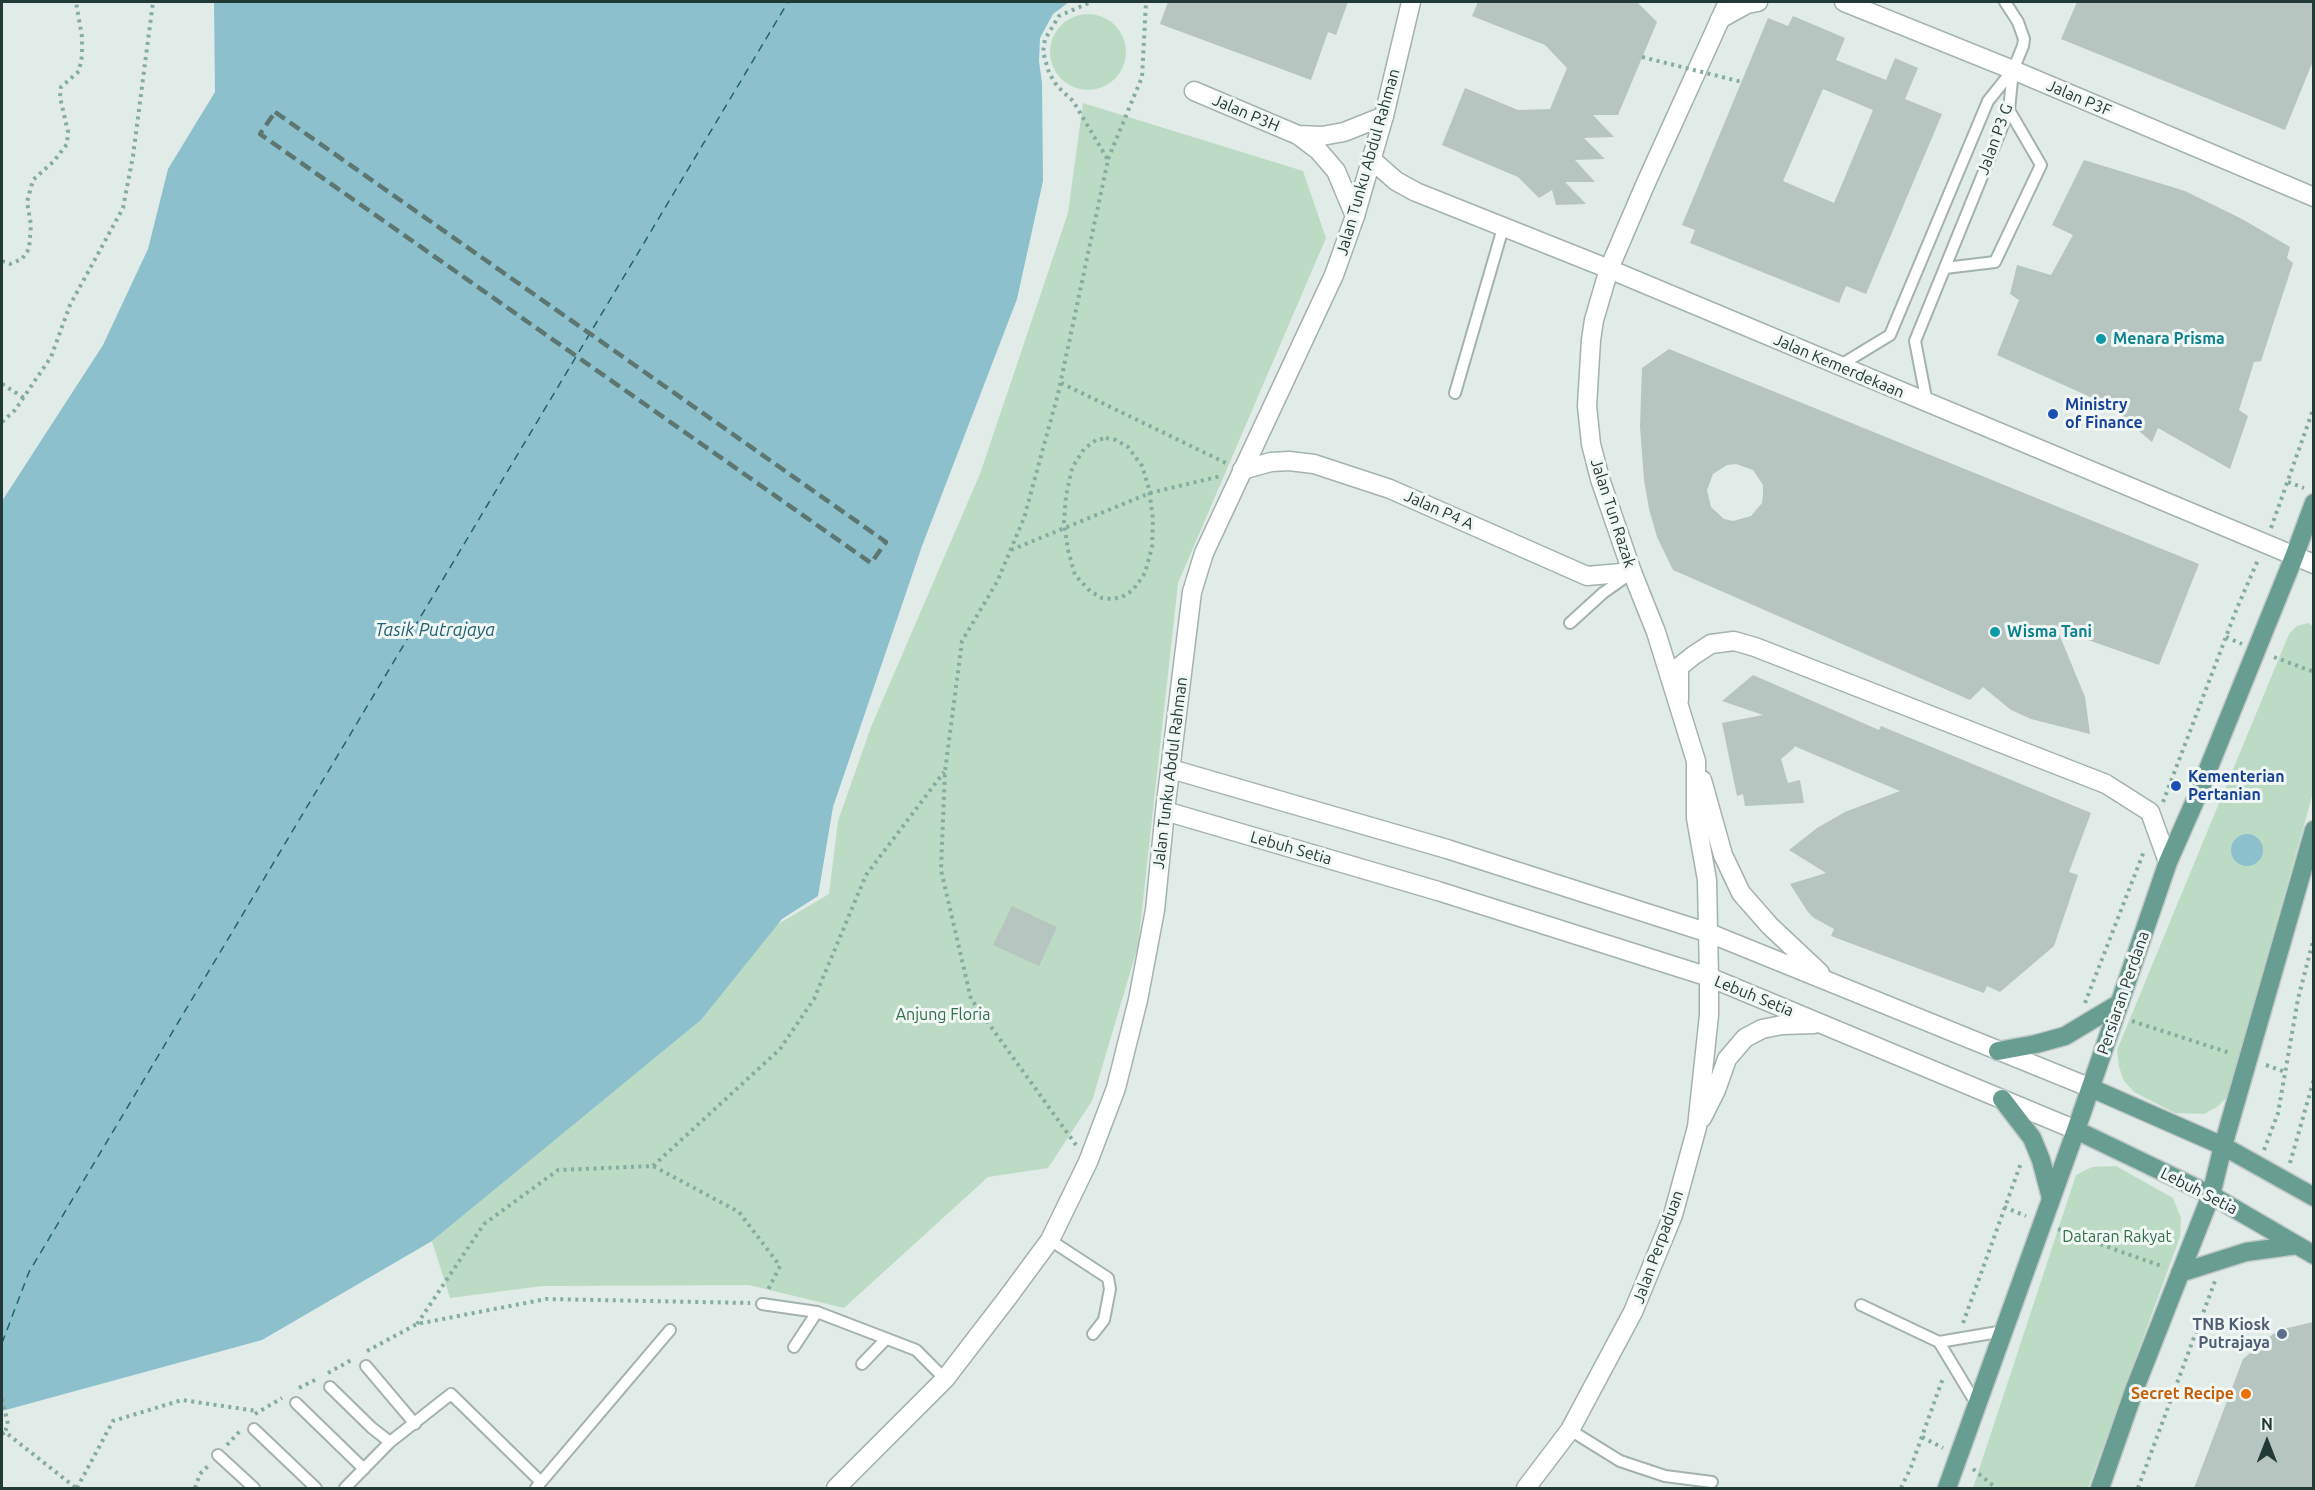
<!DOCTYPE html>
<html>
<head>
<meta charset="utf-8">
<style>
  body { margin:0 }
  #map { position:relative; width:2315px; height:1490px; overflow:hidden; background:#e1ebe7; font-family:Ubuntu,sans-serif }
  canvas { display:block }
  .frame { position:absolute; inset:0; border:3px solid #223a35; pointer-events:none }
  .north { position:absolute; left:2237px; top:1412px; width:60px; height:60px; -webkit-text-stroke:4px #f1f7f5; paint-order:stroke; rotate:0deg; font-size:16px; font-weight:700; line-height:24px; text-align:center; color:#223a35 }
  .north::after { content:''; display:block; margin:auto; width:21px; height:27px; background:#223a35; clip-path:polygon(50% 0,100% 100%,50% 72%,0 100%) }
</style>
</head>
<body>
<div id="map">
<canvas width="2315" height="1490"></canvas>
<div class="frame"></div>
<div class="north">N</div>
</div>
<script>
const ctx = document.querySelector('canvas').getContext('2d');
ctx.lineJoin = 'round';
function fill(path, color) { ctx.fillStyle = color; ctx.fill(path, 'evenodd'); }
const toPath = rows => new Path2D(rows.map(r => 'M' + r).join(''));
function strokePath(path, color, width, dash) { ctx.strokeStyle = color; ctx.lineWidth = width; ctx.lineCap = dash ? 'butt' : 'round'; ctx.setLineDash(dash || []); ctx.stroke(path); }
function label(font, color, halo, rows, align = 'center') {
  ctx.font = font + ' Ubuntu,sans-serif'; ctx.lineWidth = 6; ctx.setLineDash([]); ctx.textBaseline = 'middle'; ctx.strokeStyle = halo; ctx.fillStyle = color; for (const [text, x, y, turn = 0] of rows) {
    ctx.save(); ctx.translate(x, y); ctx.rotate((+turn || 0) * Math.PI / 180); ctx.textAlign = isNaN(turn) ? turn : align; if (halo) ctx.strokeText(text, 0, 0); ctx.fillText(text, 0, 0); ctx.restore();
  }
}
fill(toPath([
  '1050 52a38 38 0 1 1 76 0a38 38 0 1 1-76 0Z',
  [1083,103,1303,171,1326,238,1178,583,1138,946,1092,1101,1048,1168,988,1177,844,1308,749,1285,542,1286,450,1298,432,1241,701,1020,775,926,829,894,838,821,871,727,980,474,1068,213],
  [2308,623,2313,626,2313,793,2227,1097,2217,1107,2204,1114,2175,1113,2134,1092,2124,1081,2119,1067,2117,1050,2289,634,2297,626],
  [2116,1166,2173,1198,2181,1218,2180,1237,2088,1488,1973,1488,2076,1175,2092,1167]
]), '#bbdbc5');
fill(toPath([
  [214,2,1069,2,1053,14,1040,38,1039,61,1042,83,1043,181,1017,299,922,546,833,807,818,896,782,919,701,1020,432,1241,262,1340,2,1411,2,501,103,345,148,249,168,169,215,92],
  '2231 850a16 16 0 1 1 32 0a16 16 0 1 1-32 0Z'
]), '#8cc0cd');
strokePath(toPath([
  [2,1343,29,1272,788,2]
]), '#206273', 1.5, [8, 6]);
fill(toPath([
  [1168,2,1348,2,1336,35,1328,32,1311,80,1160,24],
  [1478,2,1637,2,1657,22,1618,115,1593,115,1614,137,1584,138,1605,159,1575,160,1595,182,1565,182,1586,204,1556,205,1552,190,1539,198,1518,177,1442,145,1465,88,1518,110,1550,109,1567,68,1545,45,1472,16],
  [2077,2,2313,2,2313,61,2285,130,2061,39],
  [1793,16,1845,38,1836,60,1886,80,1895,58,1918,68,1905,99,1942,114,1866,294,1846,286,1839,303,1690,243,1695,230,1682,225,1768,18,1788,26],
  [1823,89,1873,110,1834,203,1783,181],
  [2084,160,2185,191,2242,219,2290,247,2287,258,2293,263,2261,361,2254,362,2239,410,2248,416,2230,469,2158,428,2152,442,2108,405,1997,355,2019,300,2010,294,2017,265,2051,275,2073,235,2052,225],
  [1669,349,2199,564,2159,665,2057,629,2085,697,2090,734,2031,719,2011,710,1983,687,1970,700,1673,570,1657,537,1649,509,1644,480,1640,426,1642,368],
  [1736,464,1753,470,1763,485,1763,494,1762,503,1751,516,1733,521,1724,519,1711,507,1707,490,1713,474,1727,465],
  [1753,675,1879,730,1881,726,2091,813,2069,872,2078,875,2054,946,2000,992,1987,986,1984,993,1831,936,1834,929,1814,918,1808,912,1790,884,1826,873,1789,850,1817,828,1845,812,1900,791,1794,746,1794,748,1781,759,1788,783,1800,780,1804,803,1745,806,1743,794,1737,796,1722,723,1763,715,1722,701],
  [1012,906,1057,927,1039,966,993,945],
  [2313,1322,2313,1488,2194,1488,2243,1359,2273,1334,2283,1329]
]), '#b6c5c0');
const service = toPath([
  [1945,268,1995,262,2041,165,2009,110],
  [1839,366,1890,335,1988,101,2013,70,2023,46,2024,39,2018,22,2005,2],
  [1455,393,1503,228],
  [1927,403,1915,341,2009,110,2013,70],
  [1570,623,1603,593,1630,574],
  [1050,1240,1108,1278,1110,1289,1104,1320,1093,1334],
  [762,1304,817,1312,916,1350,945,1379],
  [1861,1305,1939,1342,1977,1405],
  [1939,1342,2004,1331],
  [794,1347,817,1312],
  [862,1364,886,1339],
  [366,1366,415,1424],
  [330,1387,372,1428,390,1442,451,1394,541,1482],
  [296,1403,364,1469],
  [254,1429,316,1488],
  [1570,1430,1620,1461,1665,1476,1712,1482],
  [218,1455,254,1488],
  [345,1488,390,1442],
  [536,1488,670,1330]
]);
const minor = toPath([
  [1844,2,2013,70,2314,197],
  [1720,19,1747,4,1758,2],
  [1194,91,1298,135,1318,150,1336,171,1355,216],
  [1298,135,1322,136,1344,132,1384,116],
  [1242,470,1271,462,1289,461,1314,464,1390,489,1587,576,1632,572],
  [1679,700,1679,667,1694,655,1711,644,1734,641,1755,647,2106,784,2150,812,2168,862]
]);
const tertiary = toPath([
  [1371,159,1396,181,1416,192,1609,269,2314,564],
  [1171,769,1447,849,1709,933,2091,1088],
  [1702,780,1723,855,1741,893,1770,926,1820,973],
  [1165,811,1438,891,1709,977,2076,1130],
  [1702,1118,1716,1090,1727,1059,1745,1038,1762,1029,1782,1025,1814,1024],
  [836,1488,945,1379,1008,1297,1050,1240,1088,1162,1116,1088,1138,1000,1155,910,1165,811,1192,592,1204,553,1334,275,1355,216,1384,116,1411,2],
  [1526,1488,1570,1430,1633,1312,1673,1215,1697,1127,1709,1015,1709,977,1707,880,1696,818,1696,761,1656,632,1632,572,1600,479,1591,444,1587,406,1591,340,1594,320,1609,269,1645,185,1728,2]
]);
const primary = toPath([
  [1998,1051,2036,1044,2065,1036,2120,1003],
  [2091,1088,2223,1146,2314,1197],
  [2002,1099,2032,1138,2041,1160,2051,1198],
  [2076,1130,2211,1195,2314,1255],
  [2180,1273,2246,1252,2297,1245],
  [1947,1488,2076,1130,2168,862,2198,794,2294,557,2314,503],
  [2100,1488,2135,1388,2211,1195,2223,1146,2314,830]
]);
strokePath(service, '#a4b2ae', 14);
strokePath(minor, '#a4b2ae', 21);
strokePath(tertiary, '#a4b2ae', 21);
strokePath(primary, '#c1c8c6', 21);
strokePath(toPath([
  [1108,159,1142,77,1146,2],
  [2,261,10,264,22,259,29,249,31,225,27,202,33,180,54,161,67,144,68,132,60,97,61,87,79,71,82,56,82,37,76,2],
  [1061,383,1228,464],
  [2,384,24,398],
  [2,422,15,410,51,357,70,305,123,208,133,156,153,2],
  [1106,438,1116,440,1128,447,1142,466,1149,489,1153,519,1152,547,1145,573,1133,590,1122,597,1112,599,1102,598,1090,591,1075,575,1068,550,1064,522,1066,496,1072,468,1084,449,1096,440,1106,438],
  [2288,482,2304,488],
  [2271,528,2314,407],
  [1011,550,1150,493,1221,476],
  [2226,637,2242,644],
  [2274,657,2314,672],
  [2163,802,2237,608,2258,560],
  [2085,1003,2144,851],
  [2132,1021,2230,1053],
  [2266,1065,2285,1072],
  [1076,1145,971,999,941,870,945,771,962,641,997,582,1024,518,1058,394,1108,160,1073,101,1057,86,1049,73,1043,52,1045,39,1059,16,1091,2],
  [2264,1150,2278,1113,2298,999,2314,937],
  [2290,1163,2314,1079],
  [653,1166,780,1049,814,999,866,875,944,772],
  [2004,1207,2026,1216],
  [2058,1229,2164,1267],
  [1963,1323,2021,1163],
  [417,1324,484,1224,558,1170,653,1166,739,1212,780,1266,767,1292],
  [367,1351,417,1324,546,1299,750,1303],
  [328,1373,353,1359],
  [299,1388,319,1378],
  [2,1399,8,1424,5,1432],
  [255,1414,282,1398],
  [2,1434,5,1432,76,1488],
  [1922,1437,1943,1448],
  [227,1445,240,1431],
  [1973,1469,1996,1488],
  [77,1488,113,1421,182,1400,257,1411],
  [195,1488,200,1474,210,1464],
  [1901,1488,1911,1467,1943,1378],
  [2138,1488,2215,1281]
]), '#83ada1', 4, [3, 4.5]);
strokePath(service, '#fff', 10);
strokePath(minor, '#fff', 18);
strokePath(tertiary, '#fff', 18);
strokePath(primary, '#689e92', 18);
strokePath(toPath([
  [275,112,886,542,871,563,260,134,275,112]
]), '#5d7670', 4.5, [12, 6]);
strokePath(toPath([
  [1642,57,1742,82]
]), '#83ada1', 4, [3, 4.5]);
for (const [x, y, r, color] of [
  [2101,339,6,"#0f9aa8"],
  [2053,414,6,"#1a4fb4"],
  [1995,632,6,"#0f9aa8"],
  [2176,786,6,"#1a4fb4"],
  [2282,1334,6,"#5c6f8a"],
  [2246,1394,6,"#e8710a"]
]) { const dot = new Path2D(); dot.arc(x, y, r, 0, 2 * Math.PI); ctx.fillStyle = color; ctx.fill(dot); strokePath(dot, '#f1f7f5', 2); }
label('16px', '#223a35', '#f1f7f5', [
  ["Jalan P3F",2079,98,23],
  ["Jalan P3H",1246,113,23],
  ["Jalan P3 G",1995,139,-70],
  ["Jalan Tunku Abdul Rahman",1368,162,-74],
  ["Jalan Kemerdekaan",1839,366,23],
  ["Jalan P4 A",1439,510,24],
  ["Jalan Tun Razak",1613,513,72],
  ["Jalan Tunku Abdul Rahman",1170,773,-83],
  ["Lebuh Setia",1291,848,16],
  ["Persiaran Perdana",2123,993,-71],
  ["Lebuh Setia",1754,996,22],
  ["Lebuh Setia",2199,1191,27],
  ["Jalan Perpaduan",1658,1247,-70]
]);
label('bold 16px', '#0d838f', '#f1f7f5', [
  ["Menara Prisma",2113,339],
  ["Wisma Tani",2007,632]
], 'left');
label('bold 16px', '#164399', '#f1f7f5', [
  ["Ministry",2065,405],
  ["of Finance",2065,423],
  ["Kementerian",2188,777],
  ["Pertanian",2188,795]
], 'left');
label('16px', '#2f6f4a', '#f1f7f5', [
  ["Anjung Floria",943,1015],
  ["Dataran Rakyat",2117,1237]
]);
label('bold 16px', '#4e5e75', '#f1f7f5', [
  ["TNB Kiosk",2270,1325],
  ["Putrajaya",2270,1343]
], 'right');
label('bold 16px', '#c56008', '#f1f7f5', [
  ["Secret Recipe",2234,1394]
], 'right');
label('italic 18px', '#206273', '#f1f7f5', [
  ["Tasik Putrajaya",435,630]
]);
</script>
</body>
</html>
